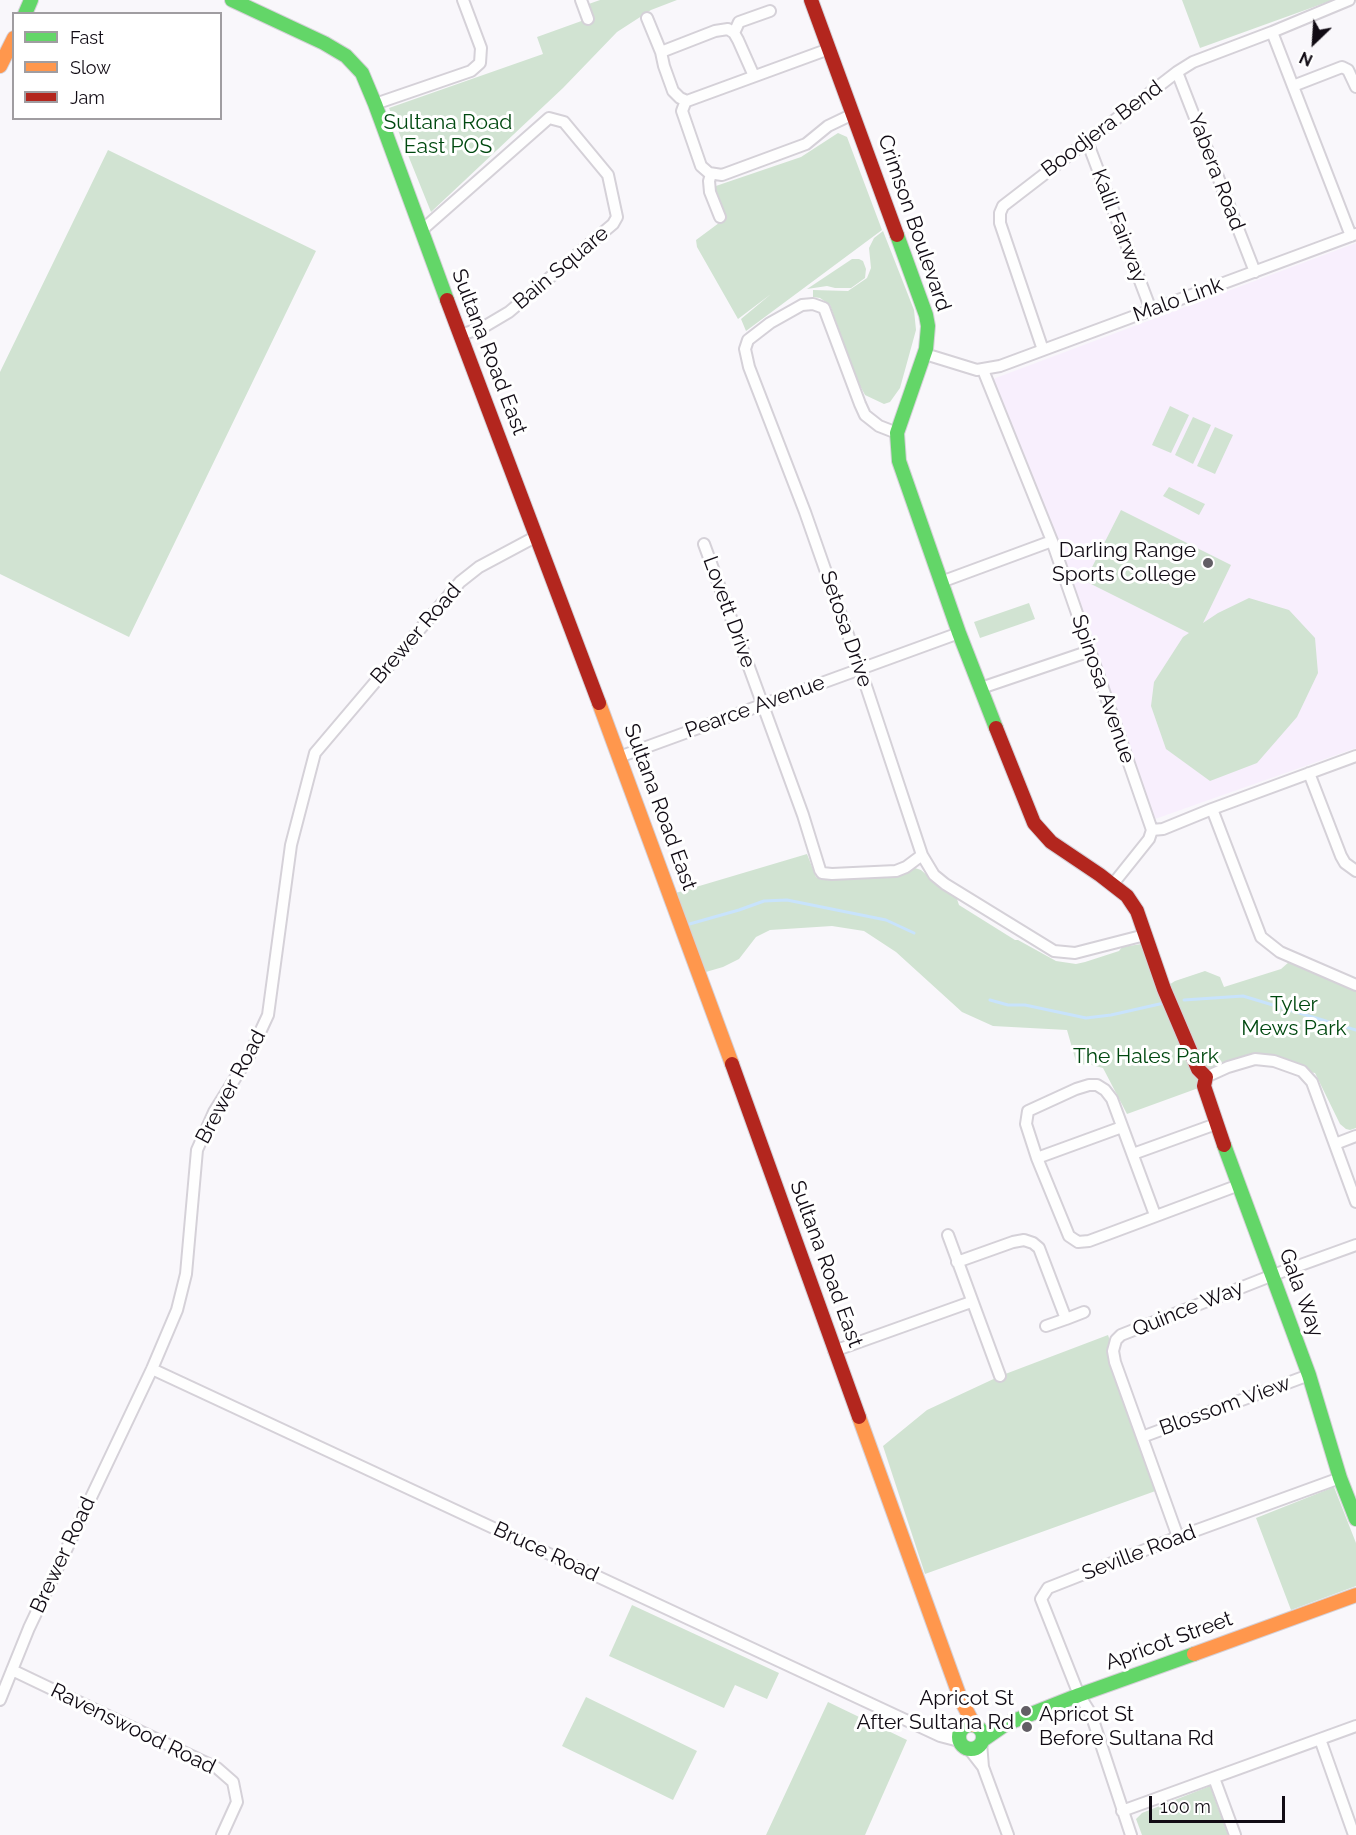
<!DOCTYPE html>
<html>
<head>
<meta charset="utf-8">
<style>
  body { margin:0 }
  #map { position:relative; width:1356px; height:1835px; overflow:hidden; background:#f9f7fb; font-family:Raleway,sans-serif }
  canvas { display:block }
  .legend { position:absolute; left:12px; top:12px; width:210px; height:108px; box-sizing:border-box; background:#fff; border:2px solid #a09da1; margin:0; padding:8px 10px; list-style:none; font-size:18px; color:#110b14 }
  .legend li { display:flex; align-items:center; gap:12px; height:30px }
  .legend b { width:30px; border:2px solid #a09da1 }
  .north { position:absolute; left:1284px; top:12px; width:60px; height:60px; -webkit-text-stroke:4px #fff; paint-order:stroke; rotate:205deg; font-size:16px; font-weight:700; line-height:24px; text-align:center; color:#110b14 }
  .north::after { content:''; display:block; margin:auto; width:21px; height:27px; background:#110b14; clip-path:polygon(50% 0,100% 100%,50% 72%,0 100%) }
  .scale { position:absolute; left:1149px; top:1796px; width:136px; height:27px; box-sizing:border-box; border:3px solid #110b14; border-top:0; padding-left:8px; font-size:18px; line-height:21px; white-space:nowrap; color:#110b14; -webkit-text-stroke:4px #fff; paint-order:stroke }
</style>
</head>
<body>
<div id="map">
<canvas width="1356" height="1835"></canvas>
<ul class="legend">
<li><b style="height:8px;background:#63d668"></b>Fast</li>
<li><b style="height:8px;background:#ff974d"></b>Slow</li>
<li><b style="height:8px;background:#b3261e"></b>Jam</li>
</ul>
<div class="north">N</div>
<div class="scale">100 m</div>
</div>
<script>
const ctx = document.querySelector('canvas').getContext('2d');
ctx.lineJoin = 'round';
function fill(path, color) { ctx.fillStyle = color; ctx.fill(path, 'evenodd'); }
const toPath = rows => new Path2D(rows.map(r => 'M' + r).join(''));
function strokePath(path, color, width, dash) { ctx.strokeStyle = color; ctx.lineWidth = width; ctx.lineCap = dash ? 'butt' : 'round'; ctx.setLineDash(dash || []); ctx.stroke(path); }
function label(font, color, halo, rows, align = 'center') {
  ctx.font = font + ' Raleway,sans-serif'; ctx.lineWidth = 6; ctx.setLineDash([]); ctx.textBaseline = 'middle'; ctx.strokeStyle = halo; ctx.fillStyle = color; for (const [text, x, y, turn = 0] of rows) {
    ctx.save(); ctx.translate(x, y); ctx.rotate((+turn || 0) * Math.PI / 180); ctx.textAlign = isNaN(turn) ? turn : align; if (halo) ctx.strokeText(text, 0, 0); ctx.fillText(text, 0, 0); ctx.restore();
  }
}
fill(toPath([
  [1356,243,1356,748,1155,819,993,379]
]), '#f8effd');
fill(toPath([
  [600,0,677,0,651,10,617,32,563,88,431,212,389,108,543,54,537,37,587,19,583,6],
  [1182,0,1333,0,1200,48],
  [838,133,847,137,882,230,746,331,741,319,771,294,738,319,697,247,696,240,723,220,710,188,801,157],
  [108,150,316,251,129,637,0,574,0,372],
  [883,231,914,310,916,330,900,388,890,402,884,404,865,395,858,382,830,305,820,298,813,297,813,290,848,291,867,278,871,268,869,248,874,238],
  [852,259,859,259,863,261,866,269,865,278,851,288,835,288,827,286,807,289],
  [1170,406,1189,415,1171,453,1152,445],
  [1193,417,1211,425,1193,464,1175,455],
  [1215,427,1233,435,1215,474,1197,466],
  [1169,487,1205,504,1199,515,1163,496],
  [1121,510,1231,565,1203,623,1218,613,1249,598,1289,610,1315,638,1318,673,1297,717,1257,763,1210,781,1166,749,1151,706,1154,682,1183,637,1189,633,1085,581],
  [1029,603,1035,619,980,638,974,622],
  [807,854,816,877,822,880,894,876,915,868,921,870,937,884,956,896,959,905,1015,940,1018,940,1056,961,1076,964,1085,962,1119,951,1122,947,1148,943,1164,988,1175,981,1205,971,1220,977,1224,987,1281,969,1289,962,1356,991,1356,1128,1350,1130,1346,1129,1340,1124,1315,1073,1302,1071,1274,1061,1228,1067,1204,1086,1127,1114,1103,1068,1088,1064,1077,1065,1067,1030,993,1026,962,1012,896,952,864,931,832,926,770,930,756,937,739,959,723,967,699,974,669,895],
  [1108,1335,1161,1489,925,1574,883,1446,927,1410,1000,1376],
  [1334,1487,1356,1543,1356,1586,1291,1610,1256,1518],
  [632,1605,779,1673,767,1699,735,1685,724,1708,609,1656],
  [586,1697,697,1751,673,1800,562,1746],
  [828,1702,907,1740,865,1835,766,1835],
  [1210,1786,1228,1835,1142,1835,1136,1819,1142,1813]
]), '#d1e3d2');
strokePath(toPath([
  [686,925,739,910,764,901,787,900,886,920,914,933],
  [990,1000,1008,1005,1025,1005,1086,1018,1111,1015,1164,1003],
  [1184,1000,1243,996,1356,1030]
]), '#c8e3fc', 3);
const street = toPath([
  [581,0,588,19],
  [647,18,661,52,664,66,673,91,680,98,687,101],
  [1272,32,1351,236],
  [734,33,739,22,770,11],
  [829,49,687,101,685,103,682,111,701,166,709,173,722,175,806,144,828,126,853,114],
  [661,52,715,31,728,29,734,33,738,40,754,76],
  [1177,72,1255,272],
  [1293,86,1342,67,1348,70,1356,87],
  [375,104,471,71,480,63,481,48,463,0],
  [1087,141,1151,310],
  [711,174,709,181,710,192,720,217],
  [422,230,549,118,564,122,608,175,617,217,613,224,509,312,482,328,460,335],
  [1043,350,1000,223,1000,213,1003,206,1177,72,1193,62,1272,32,1349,0],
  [925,354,977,370,1000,366,1356,234],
  [983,370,1052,541,1152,830,1163,829,1212,809,1356,756],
  [897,433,879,426,865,415,860,404,824,308,813,304,802,305,770,323,748,340,745,349,749,367,805,512,867,689,922,855,934,875,945,884,1054,951,1075,953,1145,935],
  [704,544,803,815,820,870,822,873,832,874,896,871,906,867,922,855],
  [941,582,1052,541],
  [981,688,1090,651],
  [619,757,959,633],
  [1309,773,1341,856,1345,863,1356,871],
  [1212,809,1261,937,1280,952,1356,985],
  [1113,884,1149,839,1152,830],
  [1206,1077,1228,1067,1255,1059,1274,1061,1302,1071,1312,1082,1356,1202],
  [1335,1144,1356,1136],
  [1133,1154,1216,1124],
  [1037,1158,1122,1127],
  [1155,1215,1112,1099,1105,1090,1097,1085,1089,1085,1076,1089,1028,1111,1026,1124,1037,1158,1069,1236,1078,1242,1089,1241,1108,1234,1239,1185],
  [948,1235,1000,1376],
  [957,1262,1013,1242,1024,1240,1033,1243,1039,1248,1066,1319,1046,1326],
  [1066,1319,1084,1312],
  [834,1351,971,1302],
  [152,1369,940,1736,959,1741],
  [1142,1437,1309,1375],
  [1178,1537,1115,1362,1113,1351,1116,1340,1121,1335,1273,1275,1356,1245],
  [12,1670,217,1768,233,1782,237,1802,222,1835],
  [0,1700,29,1628,152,1369,177,1310,186,1274,197,1150,214,1112,249,1056,268,1015,291,845,315,753,460,582,479,567,537,536],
  [940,1736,961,1730],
  [1320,1739,1354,1835],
  [981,1743,983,1767,1008,1835],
  [969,1749,983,1767],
  [1214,1778,1235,1835],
  [1122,1811,1356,1726],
  [1131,1835,1091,1714,1079,1695,1041,1599,1048,1588,1178,1537,1340,1478]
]);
const fast = toPath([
  [232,0,324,43,346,56,362,73,375,104,447,300],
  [25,14,31,0],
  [897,235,926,315,928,326,926,349,897,433,899,461,959,633,996,728],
  [1224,1145,1309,1375,1340,1478,1356,1519],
  '959 1737a12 12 0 1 1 24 0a12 12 0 1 1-24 0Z',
  [983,1740,1006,1724,1079,1695,1194,1654]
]);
const slow = toPath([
  [0,66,14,38],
  [599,703,732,1064],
  [859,1417,961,1700,974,1725],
  [1194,1654,1356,1595]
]);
const jam = toPath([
  [811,0,897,235],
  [447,300,599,703],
  [996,728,1034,823,1051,842,1100,875,1127,896,1137,911,1164,989,1198,1069,1206,1077,1204,1086,1224,1145],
  [732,1064,859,1417]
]);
strokePath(street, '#d5d1d8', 14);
strokePath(fast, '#d5d1d8', 16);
strokePath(slow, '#d5d1d8', 16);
strokePath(jam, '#d5d1d8', 16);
strokePath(street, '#fefefe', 10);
strokePath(fast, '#63d668', 14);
strokePath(slow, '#ff974d', 14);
strokePath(jam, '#b3261e', 14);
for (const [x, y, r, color] of [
  [1208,563,6,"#625e65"],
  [1026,1711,6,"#625e65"],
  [1027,1727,6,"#625e65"]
]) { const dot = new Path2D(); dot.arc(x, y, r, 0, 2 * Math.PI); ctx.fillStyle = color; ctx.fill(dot); strokePath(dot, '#fff', 2); }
label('21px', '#004910', '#fff', [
  ["Sultana Road",448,123],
  ["East POS",448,147],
  ["Tyler",1294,1005],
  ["Mews Park",1294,1029],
  ["The Hales Park",1146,1057]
]);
label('21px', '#110b14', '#fff', [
  ["Boodjera Bend",1102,129,-37],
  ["Yabera Road",1216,172,69],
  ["Crimson Boulevard",914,223,71],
  ["Kalil Fairway",1119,226,69],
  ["Bain Square",561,268,-40],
  ["Malo Link",1178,300,-20],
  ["Sultana Road East",489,352,69],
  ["Lovett Drive",729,612,70],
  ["Setosa Drive",846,629,71],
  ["Brewer Road",416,634,-49],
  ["Spinosa Avenue",1103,689,71],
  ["Pearce Avenue",755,707,-20],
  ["Sultana Road East",660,807,70],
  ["Brewer Road",231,1087,-62],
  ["Sultana Road East",826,1264,70],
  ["Gala Way",1301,1293,70],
  ["Quince Way",1188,1309,-22],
  ["Blossom View",1225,1406,-20],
  ["Bruce Road",546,1552,25],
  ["Seville Road",1139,1553,-21],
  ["Brewer Road",63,1555,-65],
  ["Apricot Street",1169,1641,-20],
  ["Ravenswood Road",133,1729,26]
]);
label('21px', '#110b14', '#fff', [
  ["Darling Range",1196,551],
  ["Sports College",1196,575],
  ["Apricot St",1014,1699],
  ["After Sultana Rd",1014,1723],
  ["Apricot St",1039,1715,"left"],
  ["Before Sultana Rd",1039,1739,"left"]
], 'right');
</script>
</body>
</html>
